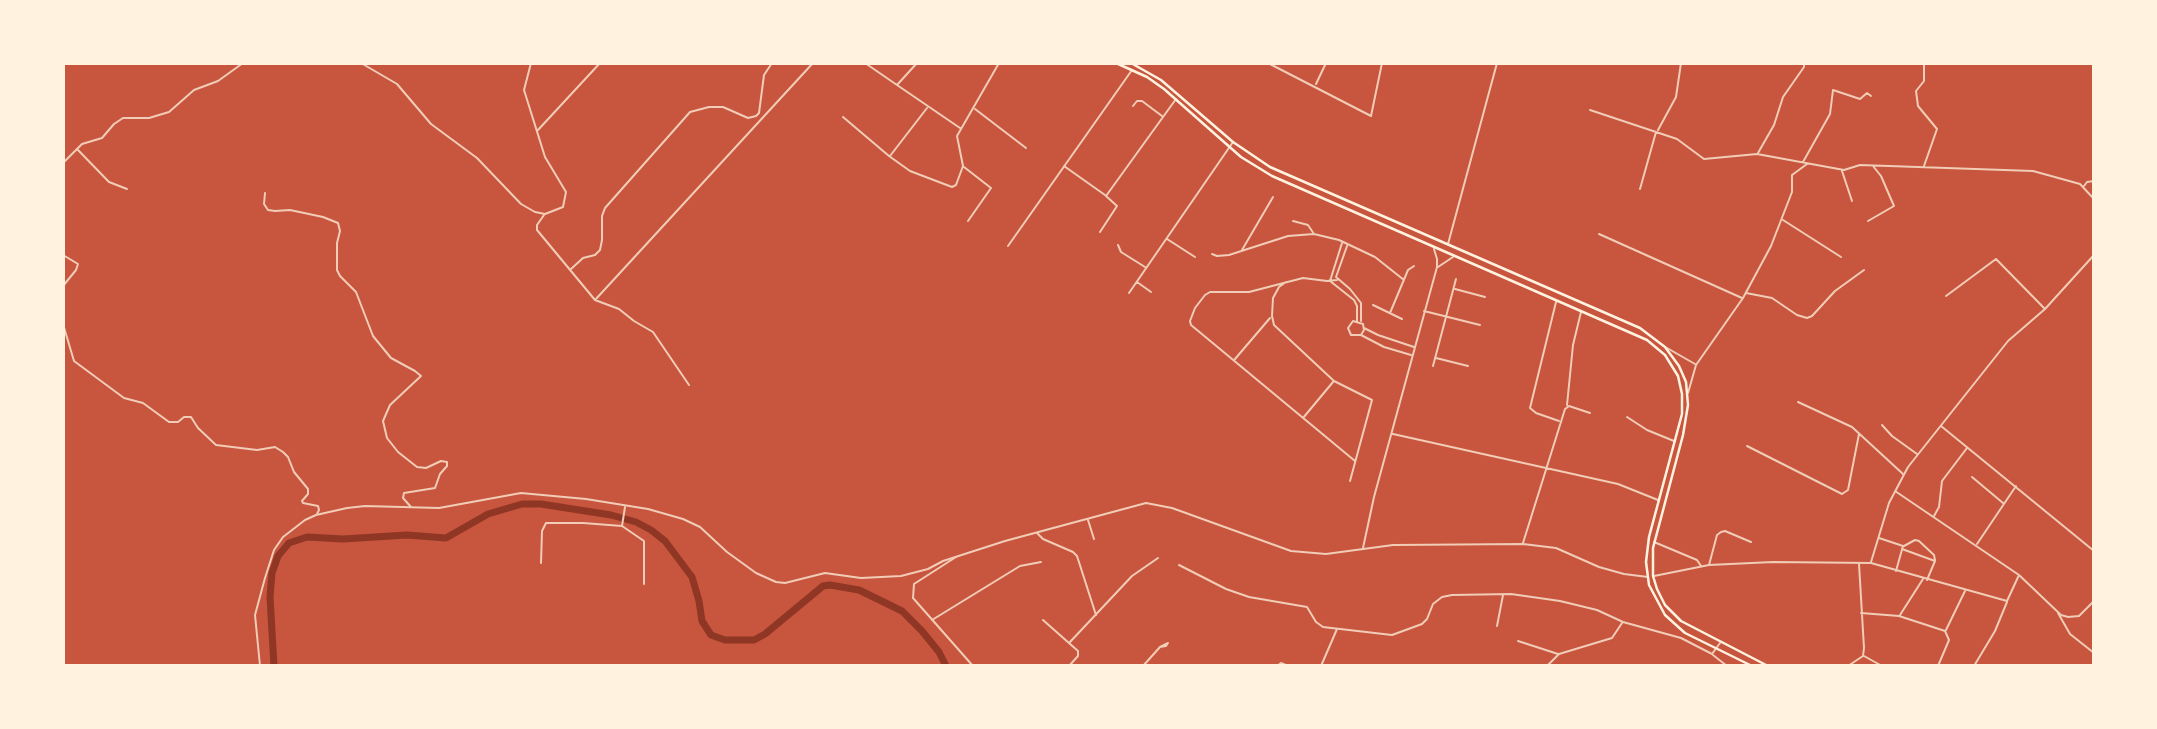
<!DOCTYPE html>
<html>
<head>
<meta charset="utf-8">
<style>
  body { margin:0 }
  #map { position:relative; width:2157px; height:729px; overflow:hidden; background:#c8553d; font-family:Mulish,sans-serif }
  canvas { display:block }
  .frame { position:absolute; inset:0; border:65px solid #fff3e0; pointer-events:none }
</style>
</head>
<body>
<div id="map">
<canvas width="2157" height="729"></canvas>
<div class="frame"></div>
</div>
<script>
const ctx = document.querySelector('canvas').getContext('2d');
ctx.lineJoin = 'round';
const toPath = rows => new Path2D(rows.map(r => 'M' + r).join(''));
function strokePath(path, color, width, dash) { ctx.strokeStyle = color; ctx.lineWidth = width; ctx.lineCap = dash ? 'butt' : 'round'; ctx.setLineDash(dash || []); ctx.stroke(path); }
strokePath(toPath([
  [274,666,270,597,272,573,278,556,289,543,307,537,343,539,407,535,446,538,488,514,522,504,541,504,611,515,636,522,651,530,665,541,692,577,699,601,702,621,711,635,725,640,754,640,765,634,823,586,830,585,859,590,902,611,922,631,939,652,946,666]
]), '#8f3625', 7);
strokePath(toPath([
  [361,63,397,84,431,124,477,158,521,204,535,212,545,214,563,207,566,192,545,157,524,90,531,63],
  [865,63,897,85,917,63],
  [1268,63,1371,116,1382,63],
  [1316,84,1326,63],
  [897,85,960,128],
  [1133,106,1137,101,1142,101,1162,116],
  [975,109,1026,148],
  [1590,110,1677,139,1704,159,1757,154,1844,170,1860,165,2033,171,2080,184,2094,199],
  [843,117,889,156,910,171,952,187,956,185,963,166,957,136,999,63],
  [538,130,600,63],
  [1658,130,1676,97,1681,63],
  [78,150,109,182,127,189],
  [1758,153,1774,125,1783,97,1804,67,1804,63],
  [890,156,927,108],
  [1803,162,1830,114,1833,90,1860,99,1867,93,1871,96],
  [63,163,82,144,102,138,114,124,123,118,149,118,169,112,194,90,218,81,243,63],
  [1064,166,1105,195],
  [1924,166,1937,129,1918,106,1916,91,1924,81,1924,63],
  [964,167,991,188,968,221],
  [1842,171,1852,201],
  [2084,186,2087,182,2094,181],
  [1640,189,1656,132],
  [265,193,264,204,268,210,275,211,290,210,323,217,338,223,340,231,337,243,337,270,340,276,356,292,373,336,391,358,415,371,421,376,390,405,383,421,387,438,398,452,417,467,426,468,441,461,447,462,447,466,440,474,435,488,404,493,403,498,411,507],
  [544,215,537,225,537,230,595,300,619,309,634,321,653,332,689,385],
  [1783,220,1841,257],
  [1293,221,1308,225,1314,234],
  [1868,221,1894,206,1881,176,1873,166],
  [1100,232,1117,206,1106,196,1176,99],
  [1599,234,1742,298],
  [1167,239,1195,257],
  [1342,243,1330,281,1354,300,1357,306,1357,321],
  [1448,244,1497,63],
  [1118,245,1121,252,1145,267],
  [1008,246,1132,70],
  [1347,246,1336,277,1350,289,1361,303,1361,321],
  [1242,250,1273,197],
  [1212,254,1217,256,1229,255,1288,236,1314,234,1339,240,1375,257,1404,280],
  [63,255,78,264,76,270,63,286],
  [1438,267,1453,257],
  [571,269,583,258,595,255,600,250,602,240,602,216,605,208,690,112,709,107,723,107,748,118,756,116,759,113,764,75,772,63],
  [1337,280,1327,281,1303,278,1249,292,1210,292,1205,295,1195,308,1190,321,1191,325,1355,461],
  [1137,282,1151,292],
  [1286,282,1279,287,1273,298,1272,316,1274,325,1334,381,1372,400,1350,481],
  [1455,289,1485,297],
  [1129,293,1233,142],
  [1746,293,1772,298,1797,315,1807,318,1812,316,1835,291,1864,270],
  [1946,296,1996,259,2044,308],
  [595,300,813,63],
  [1556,302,1530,408,1536,413,1559,421],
  [1373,305,1402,319],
  [1424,311,1480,325],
  [1390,313,1408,270,1414,266],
  [63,324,74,361,124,398,143,403,169,422,178,422,184,417,191,417,198,428,216,445,257,450,275,447,283,452,288,457,294,472,308,489,308,494,302,501,303,503,318,506,319,510,317,514],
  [1364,328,1378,335,1414,347],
  [1361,335,1364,330,1363,324,1353,321,1348,328,1351,335,1361,335,1384,347,1411,355],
  [1667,348,1695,364],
  [1436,358,1468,366],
  [1235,359,1270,318],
  [1433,366,1456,279],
  [1688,393,1696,365,1743,298,1771,246,1792,192,1792,175,1807,164],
  [1798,402,1852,427,1903,474],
  [1567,405,1573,345,1581,312],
  [1627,417,1647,430,1674,441],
  [1303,418,1333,382],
  [1882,425,1892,436,1917,454],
  [1941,426,2094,551],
  [1393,434,1618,484,1658,500],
  [1747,446,1842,494,1848,490,1859,434],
  [1972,477,2003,503],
  [1934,516,1939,507,1942,481,1967,448],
  [1088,520,1094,539],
  [622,526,625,507],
  [1037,533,1043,539,1073,552,1077,556,1096,615],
  [1879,538,1903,546,1896,571],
  [1654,542,1697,560,1701,566],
  [1523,543,1565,409,1569,406,1590,413],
  [1977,544,2016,486],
  [1904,546,1915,540,1919,541,1934,555,1935,560],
  [1363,548,1374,497,1437,267,1437,259,1434,249],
  [1902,549,1935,561,1927,580],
  [956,557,914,584,913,598,973,666],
  [541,563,542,531,546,523,583,523,622,526,644,541,644,584],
  [1179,565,1226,589,1249,597,1307,607,1316,622,1323,627,1392,635,1422,624,1427,619,1433,604,1442,597,1452,595,1511,594,1560,601,1597,610,1623,622,1681,638,1712,654,1720,643],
  [1709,565,1717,535,1721,532,1725,531,1751,542],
  [1861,613,1899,616,1945,631,1949,640,1938,666],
  [2058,613,2070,634,2094,653],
  [1900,615,1923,579],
  [932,620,1020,566,1041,562],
  [1043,620,1078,651,1078,656,1069,666],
  [1497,626,1503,595],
  [1946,630,1965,591],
  [1518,641,1558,654],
  [1070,642,1132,576,1158,558],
  [1713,655,1727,666],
  [1864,656,1882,666],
  [1143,666,1160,647,1166,646,1168,643,1160,647],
  [1277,666,1281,663,1288,666],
  [1321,666,1337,629],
  [1547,666,1559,654,1612,638,1622,623],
  [1848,666,1863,656,1864,648,1859,564],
  [1974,666,1995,631,2007,602]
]), '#f1ccb7', 2);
strokePath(toPath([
  [1895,491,2019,575,2061,615,2068,617,2079,616,2094,601],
  [1871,562,1889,503,1908,467,2008,341,2045,309,2094,255],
  [1654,576,1709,565,1773,562,1871,563,2007,601,2019,575],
  [260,666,255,615,265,578,274,550,283,537,305,520,316,515,347,508,365,506,439,508,521,493,586,499,648,509,683,519,700,527,727,552,756,573,776,582,785,583,825,573,861,578,901,576,928,569,943,561,1005,541,1146,503,1172,508,1291,551,1326,554,1393,545,1523,544,1556,548,1599,567,1624,574,1648,577]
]), '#f1ccb7', 2);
strokePath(toPath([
  [1116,63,1147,77,1164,89,1241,157,1272,176,1647,340,1665,355,1678,376,1682,394,1682,414,1649,537,1646,562,1649,585,1665,615,1685,633,1752,666],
  [1131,63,1161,80,1233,142,1270,167,1640,328,1665,347,1679,366,1686,382,1688,405,1683,435,1653,548,1653,576,1657,589,1665,605,1681,621,1768,666]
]), '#fff3e0', 2.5);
</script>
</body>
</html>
